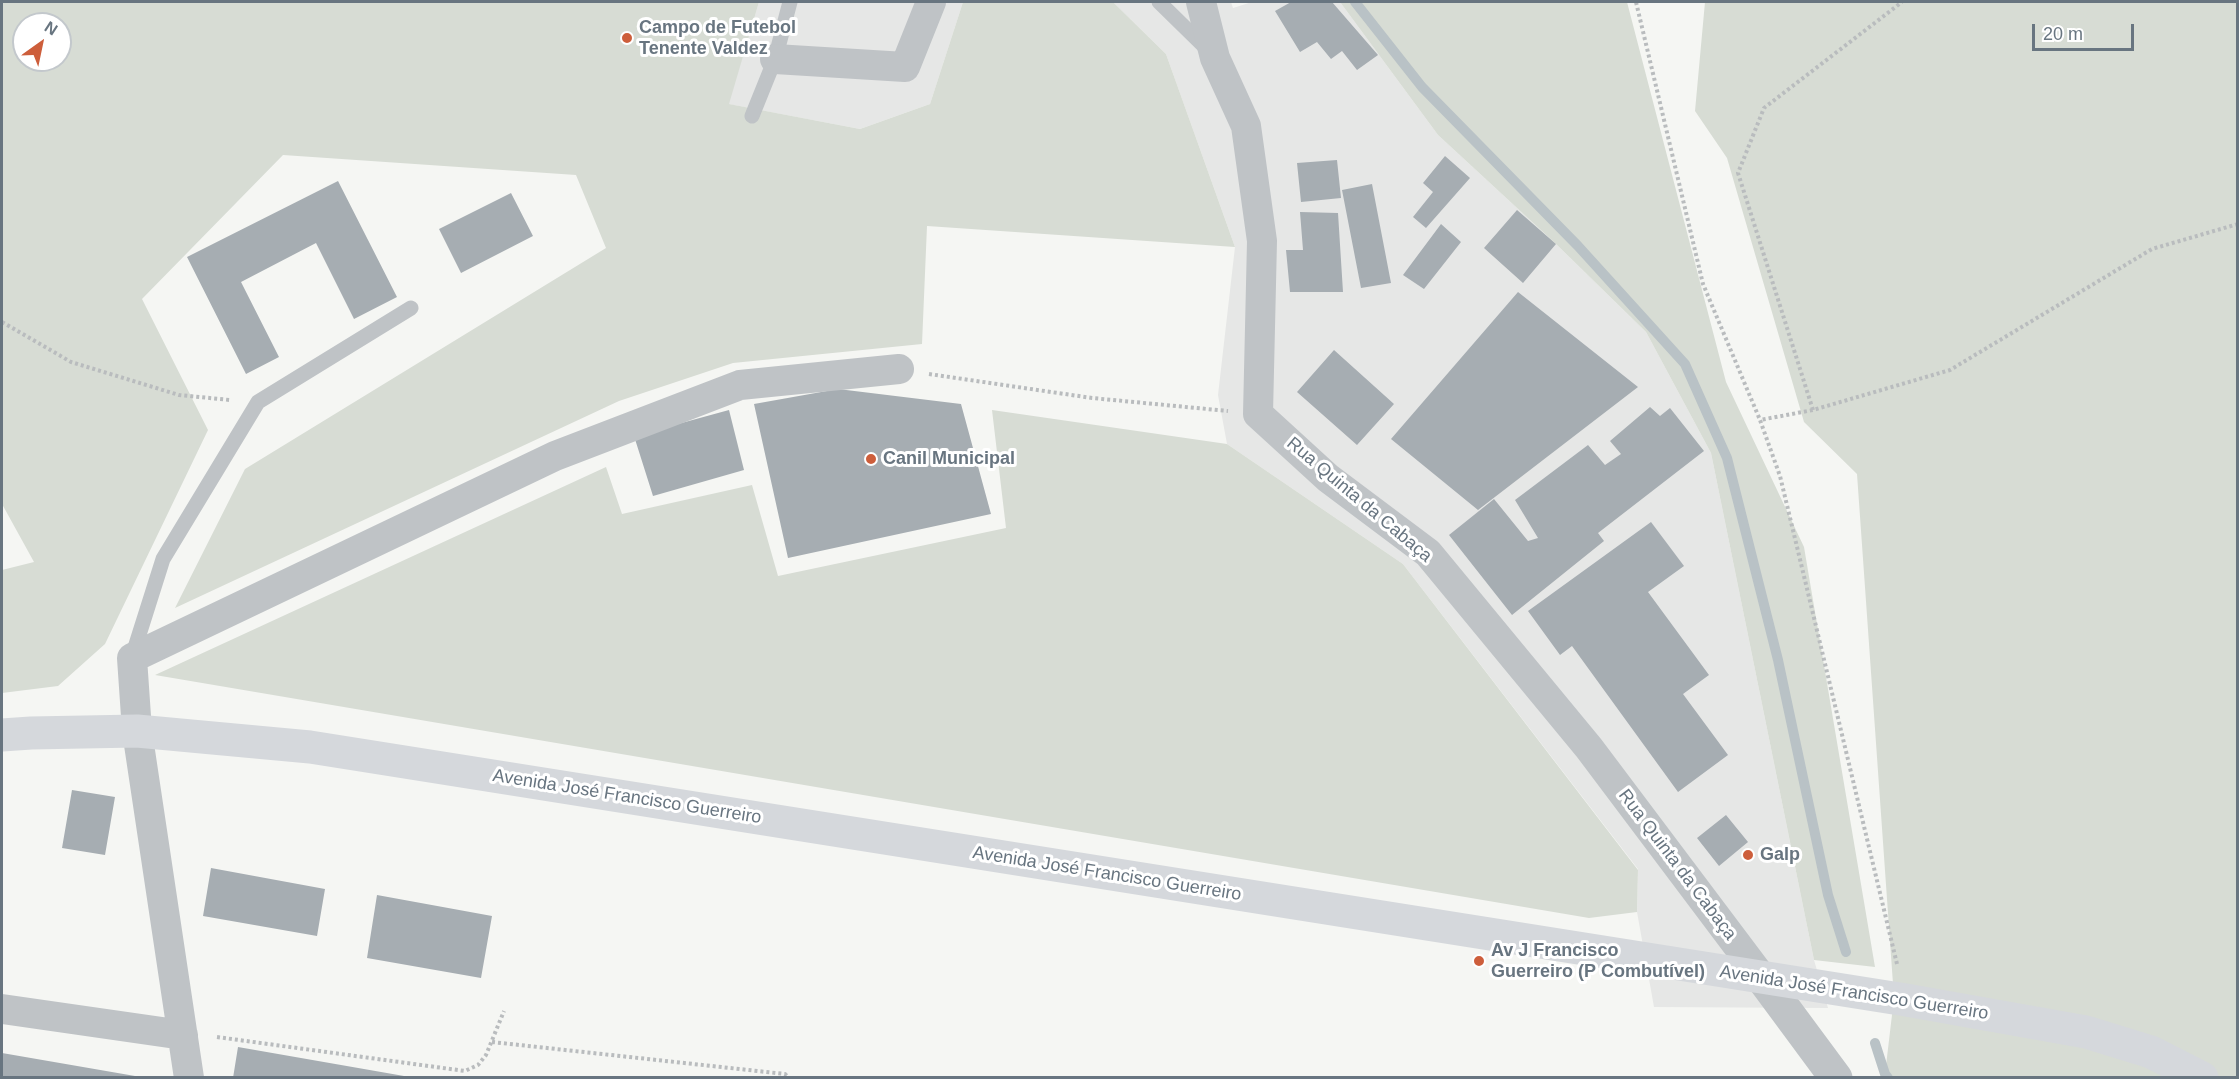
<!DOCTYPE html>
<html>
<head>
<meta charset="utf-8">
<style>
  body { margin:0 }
  #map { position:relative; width:2239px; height:1079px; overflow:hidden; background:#f5f6f3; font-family:Helvetica,sans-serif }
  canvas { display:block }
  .frame { position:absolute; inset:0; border:3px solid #687580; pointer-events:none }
  .north { position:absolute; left:12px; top:12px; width:60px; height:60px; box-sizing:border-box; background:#fff; border:2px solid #c3c8cc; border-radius:50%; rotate:33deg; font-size:16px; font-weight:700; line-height:24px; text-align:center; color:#687580 }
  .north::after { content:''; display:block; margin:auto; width:21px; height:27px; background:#cd5e3b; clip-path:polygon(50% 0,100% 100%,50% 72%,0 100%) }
  .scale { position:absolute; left:2032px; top:24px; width:102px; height:27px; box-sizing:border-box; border:3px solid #687580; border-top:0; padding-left:8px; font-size:18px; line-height:21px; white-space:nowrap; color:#687580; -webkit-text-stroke:4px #fff; paint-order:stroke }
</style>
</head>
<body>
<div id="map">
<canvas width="2239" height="1079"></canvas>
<div class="frame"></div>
<div class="north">N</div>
<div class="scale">20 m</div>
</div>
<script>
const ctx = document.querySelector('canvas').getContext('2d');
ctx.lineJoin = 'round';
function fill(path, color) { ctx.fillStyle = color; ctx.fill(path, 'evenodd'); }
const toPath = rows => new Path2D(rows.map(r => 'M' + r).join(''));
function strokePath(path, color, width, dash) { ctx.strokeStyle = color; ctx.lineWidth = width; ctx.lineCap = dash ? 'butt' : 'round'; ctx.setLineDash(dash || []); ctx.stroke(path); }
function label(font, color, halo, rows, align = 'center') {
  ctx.font = font + ' Helvetica,sans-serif'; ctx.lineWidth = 6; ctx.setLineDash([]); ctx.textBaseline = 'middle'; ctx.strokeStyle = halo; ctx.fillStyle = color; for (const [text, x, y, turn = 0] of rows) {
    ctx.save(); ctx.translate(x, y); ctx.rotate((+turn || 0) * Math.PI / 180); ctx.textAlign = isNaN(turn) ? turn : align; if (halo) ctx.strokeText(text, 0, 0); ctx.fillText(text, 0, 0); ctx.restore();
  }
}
fill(toPath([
  [759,2,963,2,930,104,860,129,728,104],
  [1113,2,1231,2,1233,8,1252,2,1340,2,1438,135,1556,244,1646,332,1711,453,1814,960,1828,1008,1654,1007,1637,912,1638,869,1403,564,1227,444,1218,395,1235,247,1166,54]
]), '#e6e7e6');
fill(toPath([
  [2,2,759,2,729,104,860,129,930,104,963,2,1113,2,1166,54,1235,247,927,226,922,344,733,363,619,401,175,608,245,469,606,248,576,175,283,155,142,299,208,430,105,644,58,686,2,693,2,570,34,562,2,504],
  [24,24,60,24,60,60,24,60],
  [1340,2,1627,2,1726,382,1804,547,1875,967,1814,960,1711,453,1646,332,1556,244,1438,135],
  [1705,2,2237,2,2237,1077,1888,1078,1885,1074,1894,998,1857,474,1804,422,1727,158,1695,111],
  [992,410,1227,444,1403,564,1638,870,1637,912,1589,918,155,675,606,467,622,514,752,485,778,576,1006,528]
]), '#d7dcd4');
strokePath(toPath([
  [1355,2,1422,87,1578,246,1685,364,1727,458,1778,660,1828,895,1846,952],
  [1875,1043,1885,1074,1888,1078]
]), '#b9c2c6', 10);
fill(toPath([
  [1291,2,1332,2,1378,55,1357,70,1342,51,1331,59,1317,42,1300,52,1275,11],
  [1445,156,1470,178,1426,228,1413,217,1433,192,1423,183],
  [1337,160,1341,198,1301,202,1297,163],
  [338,181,397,297,354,319,316,243,241,282,279,357,246,374,187,257],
  [1372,184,1391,283,1361,288,1342,190],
  [511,193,533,236,461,273,439,229],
  [1517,210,1556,244,1523,283,1484,248],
  [1300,212,1338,213,1343,292,1290,292,1286,250,1303,250],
  [1441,224,1461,242,1424,289,1403,275],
  [1518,292,1638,387,1478,510,1391,439],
  [1334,350,1394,404,1357,445,1297,392],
  [838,389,961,404,991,514,788,558,754,404],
  [1650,407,1660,416,1670,408,1704,451,1598,533,1604,541,1512,615,1449,535,1494,499,1528,541,1538,538,1515,500,1588,445,1605,465,1621,454,1610,441],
  [729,410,744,470,653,496,634,436],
  [1651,522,1684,566,1648,592,1709,675,1683,694,1728,755,1678,792,1572,646,1560,655,1528,611],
  [72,790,115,797,105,855,62,848],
  [1726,815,1748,842,1719,866,1697,838],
  [211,868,325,889,317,936,203,916],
  [377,895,492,916,481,978,367,958],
  [238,1047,404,1076,404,1078,233,1078],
  [2,1053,135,1076,135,1078,2,1078]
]), '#a6adb2');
strokePath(toPath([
  [1636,2,1703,284,1760,420],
  [2,322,71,362,179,395,230,400],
  [929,374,1092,398,1228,411],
  [1813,410,1738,173,1764,108,1902,2],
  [1897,964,1780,476,1760,420,1813,410,1950,370,2152,249,2238,224],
  [217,1037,465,1071,478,1065,486,1055,504,1011],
  [492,1042,785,1074,789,1078]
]), '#b9bcbe', 4, [3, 3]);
strokePath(toPath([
  [1159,2,1209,51],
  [752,116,775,59,790,2],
  [132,657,163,559,258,402,411,308]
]), '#bfc3c6', 15);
strokePath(toPath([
  [1201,2,1215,58,1246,126,1262,241,1258,414,1328,478,1428,553,1589,748,1762,978],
  [775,59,905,67,931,2],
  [2,1009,183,1035],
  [189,1078,137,731,132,658,555,456,740,385,899,369]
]), '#bfc3c6', 30);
strokePath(toPath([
  [1762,978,1836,1078]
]), '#bfc3c6', 33);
strokePath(toPath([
  [2,735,31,733,137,731,310,747,1906,1000,2086,1032,2151,1052,2202,1078]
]), '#d5d8dc', 33);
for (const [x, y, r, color] of [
  [627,38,6,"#cd5e3b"],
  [871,459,6,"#cd5e3b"],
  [1748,855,6,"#cd5e3b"],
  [1479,961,6,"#cd5e3b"]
]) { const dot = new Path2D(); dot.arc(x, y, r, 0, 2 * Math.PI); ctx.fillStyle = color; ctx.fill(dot); strokePath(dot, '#fff', 2); }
label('bold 18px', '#687580', '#fff', [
  ["Campo de Futebol",639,28],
  ["Tenente Valdez",639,49],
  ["Canil Municipal",883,459],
  ["Galp",1760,855],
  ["Av J Francisco",1491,951],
  ["Guerreiro (P Combutível)",1491,972]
], 'left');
label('18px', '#687580', '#fff', [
  ["Rua Quinta da Cabaça",1359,500,40],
  ["Avenida José Francisco Guerreiro",627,797,9],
  ["Rua Quinta da Cabaça",1677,865,53],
  ["Avenida José Francisco Guerreiro",1107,874,9],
  ["Avenida José Francisco Guerreiro",1854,993,9]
]);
</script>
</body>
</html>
